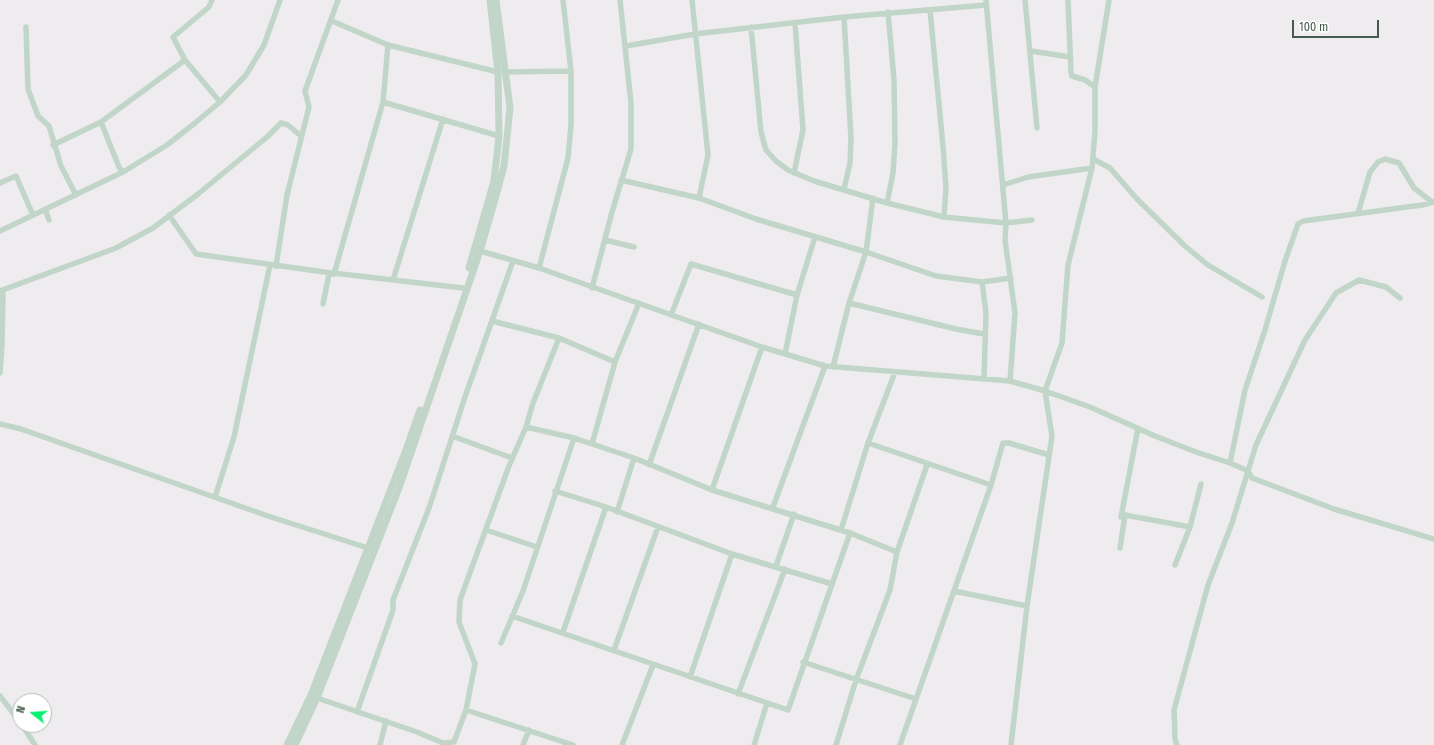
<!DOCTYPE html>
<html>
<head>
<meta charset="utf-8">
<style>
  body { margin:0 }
  #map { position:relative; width:1434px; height:745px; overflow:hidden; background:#efecf0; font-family:"Fira Sans Condensed",sans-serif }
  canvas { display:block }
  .north { position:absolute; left:12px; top:693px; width:40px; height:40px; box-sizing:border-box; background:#fff; border:1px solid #b4beb7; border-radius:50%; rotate:287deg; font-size:11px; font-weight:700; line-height:16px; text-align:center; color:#435c4c }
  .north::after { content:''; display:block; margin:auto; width:14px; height:18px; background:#04f170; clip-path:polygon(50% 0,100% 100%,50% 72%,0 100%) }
  .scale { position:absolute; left:1292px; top:20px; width:87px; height:18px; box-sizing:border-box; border:2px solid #435c4c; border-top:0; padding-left:5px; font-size:12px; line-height:14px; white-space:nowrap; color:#435c4c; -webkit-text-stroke:3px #fff; paint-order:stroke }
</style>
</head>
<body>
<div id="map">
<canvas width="1434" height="745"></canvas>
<div class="north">N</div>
<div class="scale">100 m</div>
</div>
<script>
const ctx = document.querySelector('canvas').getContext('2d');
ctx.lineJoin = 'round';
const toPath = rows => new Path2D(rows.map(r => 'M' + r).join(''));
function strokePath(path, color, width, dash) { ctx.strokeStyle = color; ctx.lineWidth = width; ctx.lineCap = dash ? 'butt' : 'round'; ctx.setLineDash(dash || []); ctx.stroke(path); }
strokePath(toPath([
  [692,0,708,155,699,198],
  [986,0,1006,223,1005,240,1015,313,1010,381],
  [1025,0,1037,128],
  [1068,0,1071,72,1072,76,1085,80,1095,87],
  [930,10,943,146,946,188,944,217],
  [844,17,851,138,850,163,844,189],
  [332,21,388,45,498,72],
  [26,27,28,89,38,116,49,126,61,166,76,195],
  [751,27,761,132,766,150,776,161,788,170,814,181,887,203,944,217,1006,223,1032,220],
  [626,46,695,34,844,17,986,5],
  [1031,51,1070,57],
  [185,60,173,37,209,7,212,0],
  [504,72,571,71],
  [383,102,499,136],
  [101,122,119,167,123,172],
  [53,145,101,122,185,60,220,102],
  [1093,159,1110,168,1137,199,1185,246,1208,265,1262,297],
  [794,173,803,130,795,23],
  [621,180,699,198,756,219,866,252,936,276,982,282,1011,278],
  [0,183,16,176,33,215],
  [1003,185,1028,177,1092,168],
  [887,203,893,173,895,143,894,80,888,12],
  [45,209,49,220],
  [1358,213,1370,172,1378,162,1385,159,1399,163,1414,188,1432,202],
  [169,215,196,254,324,272,463,288],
  [0,231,123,172,167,145,195,123,220,102,246,75,264,45,280,0],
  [605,240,634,247],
  [477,250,539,268,762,347,825,366,1010,381,1045,391,1090,407,1155,436,1196,452,1230,463,1248,471,1252,478,1334,509,1434,539],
  [276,266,287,195,309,107,305,91,338,0],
  [539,268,568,158,571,125,571,71,563,0],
  [393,280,443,119],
  [982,282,986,313,984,379],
  [592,288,612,212,631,149,631,103,620,0],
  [0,291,116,248,153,228,198,194,267,137,281,123,288,125,301,136],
  [849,303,956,329,984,334],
  [323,304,329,274,334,274,383,102,388,45],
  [671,315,691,264,797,295],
  [492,321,559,338,615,362],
  [785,354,797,295,815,237],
  [833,367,849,303,866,252,873,198],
  [0,373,2,344,3,290],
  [0,424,21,429,268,516,368,548],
  [526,427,574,438,634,458,712,490,850,533,897,552],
  [452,436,512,458],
  [868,443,991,485],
  [592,444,615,362,639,303],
  [1230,463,1245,390,1265,330,1285,261,1298,224,1303,221,1422,205,1434,202],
  [649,465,699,324],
  [712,490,762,347],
  [555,491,606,507,732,554,832,584],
  [215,497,234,437,270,265],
  [773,507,825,366],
  [617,512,634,458],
  [1125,515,1190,527],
  [486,530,537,547],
  [841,530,868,443,895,372],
  [1120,548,1125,515,1121,517,1138,428],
  [1175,565,1190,527,1201,484],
  [776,566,794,514],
  [954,591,1027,606],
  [512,616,788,710,850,533],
  [563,632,606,507],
  [501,643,523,591,574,438],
  [614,650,658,527],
  [803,662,916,699],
  [690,677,732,554],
  [738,694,785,569],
  [0,696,20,722],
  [317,698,417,732,443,743,454,742,466,710,475,664,459,622,460,600,509,466,526,427,533,403,559,338],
  [466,710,573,745],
  [357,712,393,610,393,600,429,508,465,397,513,261],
  [22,725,35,745],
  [380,745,386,721],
  [523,745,529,730],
  [622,745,653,665],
  [754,745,767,703],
  [836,745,856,680,890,590,897,552,927,465],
  [900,745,991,485,1003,443,1009,443,1049,455],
  [1011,745,1027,606,1052,436,1045,391,1062,343,1068,265,1092,168,1095,131,1095,87,1109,0],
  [1177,745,1175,739,1174,710,1208,585,1232,523,1256,445,1305,340,1336,293,1359,280,1386,287,1400,298]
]), '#c1d6c8', 5.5);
strokePath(toPath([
  [469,268,494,181,499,136,498,72,490,0],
  [287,745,311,695,406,450,420,410],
  [295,745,317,698,399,488,480,251,494,203,504,166,510,108,496,0]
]), '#c1d6c8', 7);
</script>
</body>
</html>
